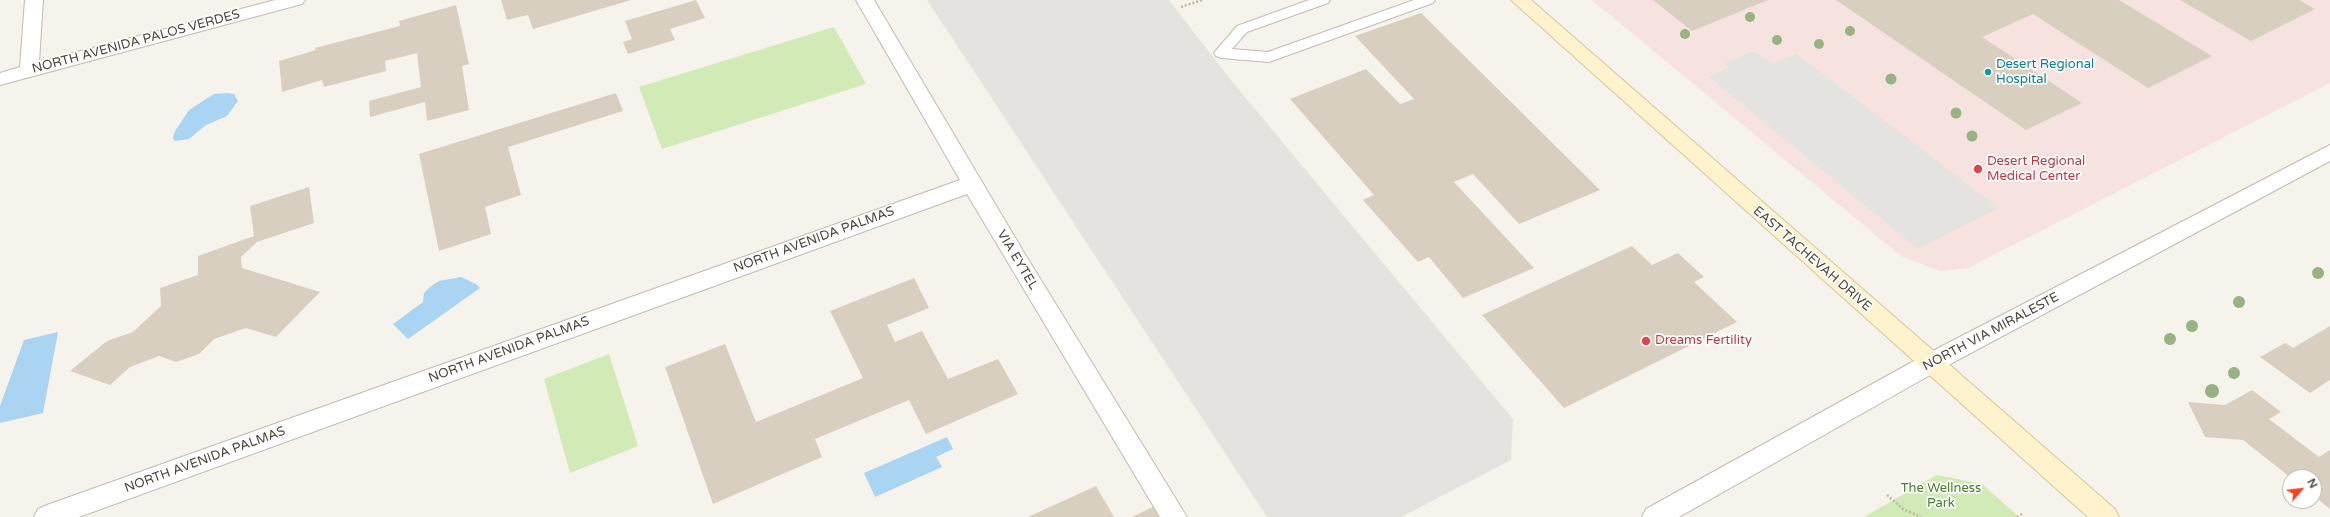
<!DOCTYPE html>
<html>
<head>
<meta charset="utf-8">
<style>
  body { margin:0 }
  #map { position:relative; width:2330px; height:517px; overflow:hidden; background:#f6f3ec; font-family:"Varela Round",sans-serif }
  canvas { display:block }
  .north { position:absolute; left:2282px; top:469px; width:40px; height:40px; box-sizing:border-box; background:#fff; border:1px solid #b7b4b0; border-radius:50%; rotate:62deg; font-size:11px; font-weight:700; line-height:16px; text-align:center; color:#4b4439 }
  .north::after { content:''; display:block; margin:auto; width:14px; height:18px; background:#fc3f1d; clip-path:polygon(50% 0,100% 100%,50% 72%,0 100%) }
</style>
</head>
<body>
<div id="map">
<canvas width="2330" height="517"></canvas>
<div class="north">N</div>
</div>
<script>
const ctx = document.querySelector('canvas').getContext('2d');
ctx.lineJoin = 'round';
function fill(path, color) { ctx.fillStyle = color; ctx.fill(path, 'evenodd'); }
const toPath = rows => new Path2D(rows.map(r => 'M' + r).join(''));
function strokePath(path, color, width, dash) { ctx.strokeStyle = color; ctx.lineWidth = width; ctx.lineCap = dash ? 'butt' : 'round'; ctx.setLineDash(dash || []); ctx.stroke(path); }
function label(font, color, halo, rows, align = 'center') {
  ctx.font = font + ' "Varela Round",sans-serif'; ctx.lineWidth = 3.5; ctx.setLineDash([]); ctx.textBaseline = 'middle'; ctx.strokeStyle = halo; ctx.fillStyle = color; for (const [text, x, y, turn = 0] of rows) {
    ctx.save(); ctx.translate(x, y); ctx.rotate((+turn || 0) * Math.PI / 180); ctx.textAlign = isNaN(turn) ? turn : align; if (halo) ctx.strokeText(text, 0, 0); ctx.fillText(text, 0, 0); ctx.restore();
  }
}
fill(toPath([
  [1592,0,2330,0,2330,83,1968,268,1940,271,1901,256]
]), '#f6e3e0');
fill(toPath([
  [834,27,866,84,662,149,639,87],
  [609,354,638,446,570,473,544,379],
  [1937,475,1982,484,2019,517,1864,517]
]), '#d2eab5');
fill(toPath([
  [927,0,1169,0,1230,79,1513,419,1511,460,1401,517,1267,517],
  [1752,51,1773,63,1797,54,1999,208,1918,249,1709,77,1728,68,1725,63]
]), '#e5e3e0');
fill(toPath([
  [227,93,234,94,238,101,227,116,206,125,189,139,175,141,173,138,175,131,189,110,214,94],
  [461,277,476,284,480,288,408,339,393,324,423,302,424,293,430,287,439,281],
  [58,332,43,413,0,423,0,406,24,340],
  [947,437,953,449,936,457,942,467,875,497,864,473]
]), '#a9d4f2');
fill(toPath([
  [501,0,631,0,533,29,528,15,507,20],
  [696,0,705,18,670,29,675,40,628,54,623,42,632,39,625,21],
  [1653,0,1768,0,1692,31],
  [1836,0,2119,0,2212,56,2148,88,2033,14,1982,37,2082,103,2026,130],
  [2180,0,2299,0,2315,9,2251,41],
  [456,5,469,64,462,66,469,110,427,121,425,102,370,117,369,101,421,87,417,53,385,61,386,71,324,87,322,80,282,92,279,61,316,50,315,48,400,26,399,21],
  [1421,13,1600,190,1519,224,1473,174,1454,182,1534,268,1463,298,1429,257,1418,262,1363,200,1374,195,1290,99,1366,69,1400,104,1414,99,1355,36],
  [616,93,623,111,508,147,521,195,485,207,491,234,439,251,419,154],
  [309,187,314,223,257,242,241,257,242,268,320,292,276,337,246,328,214,339,199,354,176,362,159,356,130,367,110,385,70,371,107,341,133,332,161,306,160,288,198,275,198,256,254,236,250,206],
  [1632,246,1652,265,1678,253,1704,277,1694,282,1737,322,1564,408,1482,315],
  [914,278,929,308,887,325,895,342,922,331,948,379,998,359,1018,394,926,434,909,400,815,439,822,457,713,504,665,367,725,344,756,422,863,378,830,311],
  [2330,326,2330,380,2310,393,2260,357,2285,343,2293,348],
  [2252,390,2281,412,2269,419,2319,457,2330,450,2330,509,2314,496,2314,477,2290,477,2243,440,2205,437,2188,402,2225,405],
  [1096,486,1114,517,1028,517],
  [1153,507,1159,517,1132,517]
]), '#d8cfc1');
const lane = toPath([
  [1309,0,1330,0,1328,3,1247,32,1232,49,1268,52,1414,0,1435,0,1433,3,1269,62,1221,58,1216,56,1214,53,1237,26,1309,0]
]);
const street = toPath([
  [25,0,43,0,39,62,275,0,305,0,302,4,0,85,0,73,20,67,25,0],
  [856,0,874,0,1023,251,1187,517,1160,517,967,194,79,517,34,517,38,509,47,505,960,180,856,0],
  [2330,145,2330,161,1939,370,1679,517,1642,517,1646,509,1923,356,2330,145]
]);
const secondary = toPath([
  [1511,0,1531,0,2115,509,2119,517,2088,517,1511,0]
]);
strokePath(lane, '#c2bbae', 2);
strokePath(street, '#c2bbae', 2);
strokePath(secondary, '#d6c79b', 2);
strokePath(toPath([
  [1181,7,1202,0],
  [1887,495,1903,509,1921,517],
  [2017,517,2024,513]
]), '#c4b79f', 2.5, [2, 2]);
fill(lane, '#fff');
fill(street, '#fff');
fill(secondary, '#fff3cd');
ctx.fillStyle = '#97b381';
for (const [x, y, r] of [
  [1750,17,5],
  [1850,31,5],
  [1685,34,5],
  [1777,40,5],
  [1819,44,5],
  [1891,79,5.5],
  [1956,113,5.5],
  [1972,136,5.5],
  [2318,273,6],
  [2239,302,6],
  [2192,326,6],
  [2170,339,6],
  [2234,373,6],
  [2212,391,7]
]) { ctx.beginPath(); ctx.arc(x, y, r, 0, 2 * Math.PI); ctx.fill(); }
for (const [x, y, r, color] of [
  [1988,72,4,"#0f9aa8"],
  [1978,169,5,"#e0444e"],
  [1646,341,5,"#e0444e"]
]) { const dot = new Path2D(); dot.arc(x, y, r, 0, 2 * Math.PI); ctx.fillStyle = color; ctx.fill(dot); strokePath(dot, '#fff', 1.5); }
label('13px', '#4b4439', '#fff', [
  ["NORTH AVENIDA PALOS VERDES",136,42,-15],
  ["NORTH AVENIDA PALMAS",814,240,-20],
  ["EAST TACHEVAH DRIVE",1812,259,41],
  ["VIA EYTEL",1017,260,59],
  ["NORTH VIA MIRALESTE",1991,332,-28],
  ["NORTH AVENIDA PALMAS",509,350,-20],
  ["NORTH AVENIDA PALMAS",205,460,-20]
]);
label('13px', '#0d838f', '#fff', [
  ["Desert Regional",1996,65],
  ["Hospital",1996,80]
], 'left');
label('13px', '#be3a42', '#fff', [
  ["Desert Regional",1987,162],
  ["Medical Center",1987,177],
  ["Dreams Fertility",1655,341]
], 'left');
label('13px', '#4a7f2a', '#fff', [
  ["The Wellness",1941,489],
  ["Park",1941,504]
]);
</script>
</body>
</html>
